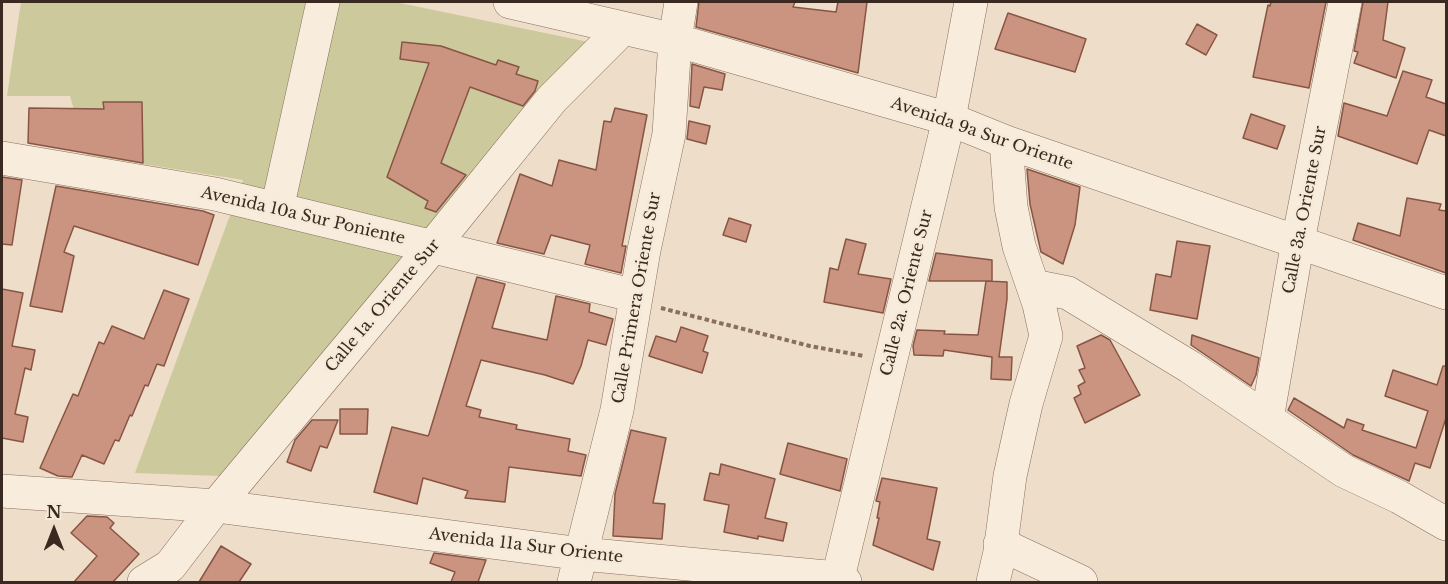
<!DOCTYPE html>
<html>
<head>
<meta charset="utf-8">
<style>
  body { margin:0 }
  #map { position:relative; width:1448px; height:584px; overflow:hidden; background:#eeddc9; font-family:"Libre Baskerville",serif }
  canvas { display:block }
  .frame { position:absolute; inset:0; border:3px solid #3a2921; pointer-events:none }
  .north { position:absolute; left:24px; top:500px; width:60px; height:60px; -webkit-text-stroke:4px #f5e9d8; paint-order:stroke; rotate:0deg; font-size:16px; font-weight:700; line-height:24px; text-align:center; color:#3a2921 }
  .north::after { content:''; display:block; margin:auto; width:21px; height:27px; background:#3a2921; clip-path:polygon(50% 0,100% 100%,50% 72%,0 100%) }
</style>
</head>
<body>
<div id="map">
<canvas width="1448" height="584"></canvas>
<div class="frame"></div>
<div class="north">N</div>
</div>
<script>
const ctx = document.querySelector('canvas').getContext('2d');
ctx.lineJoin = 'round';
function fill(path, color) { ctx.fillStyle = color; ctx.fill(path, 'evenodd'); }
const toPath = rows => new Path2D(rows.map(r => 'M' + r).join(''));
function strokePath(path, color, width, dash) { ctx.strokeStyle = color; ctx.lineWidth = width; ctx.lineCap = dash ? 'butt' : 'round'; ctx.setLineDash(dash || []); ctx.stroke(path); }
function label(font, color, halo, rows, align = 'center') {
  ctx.font = font + ' "Libre Baskerville",serif'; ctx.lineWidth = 4.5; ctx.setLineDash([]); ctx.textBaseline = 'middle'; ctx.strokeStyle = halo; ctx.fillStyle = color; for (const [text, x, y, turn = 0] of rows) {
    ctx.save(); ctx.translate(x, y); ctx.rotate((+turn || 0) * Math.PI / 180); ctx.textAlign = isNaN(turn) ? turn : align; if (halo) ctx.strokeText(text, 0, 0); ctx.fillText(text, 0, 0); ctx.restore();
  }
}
fill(toPath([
  [21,2,395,2,608,46,221,476,135,473,243,180,87,155,70,96,7,96]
]), '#ccca9c');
const building = toPath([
  [699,2,795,2,793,7,836,12,838,2,867,2,858,73,696,27,699,2],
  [1271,2,1326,2,1309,88,1253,77,1268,5,1270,6,1271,2],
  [1363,2,1388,2,1383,40,1405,48,1396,78,1354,63,1358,52,1354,51,1363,2],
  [1008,13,1086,39,1075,72,995,49,1008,13],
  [1197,24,1217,35,1206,55,1186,44,1197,24],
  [402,42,441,46,496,65,498,60,519,67,516,74,538,81,535,91,523,106,470,87,441,163,466,175,436,212,425,208,428,201,387,177,429,63,400,59,402,42],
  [692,64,725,74,722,90,704,87,699,108,690,106,692,64],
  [1403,71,1432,80,1426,97,1446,104,1446,136,1429,130,1417,164,1338,136,1344,103,1387,116,1403,71],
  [103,102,142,102,143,163,28,143,29,108,104,109,103,102],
  [615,108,647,115,622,246,626,246,621,273,585,264,590,245,551,235,544,254,497,243,520,174,552,186,559,160,596,170,604,121,611,122,615,108],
  [1251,114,1285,126,1277,149,1243,138,1251,114],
  [689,121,710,126,706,144,687,139,689,121],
  [1027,169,1080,187,1075,225,1063,264,1041,252,1030,204,1027,169],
  [2,177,22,180,12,245,2,244,2,177],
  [56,186,203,211,214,215,198,265,74,226,64,252,74,256,62,312,30,306,56,186],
  [1407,198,1441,204,1439,210,1446,211,1446,273,1353,240,1358,223,1400,236,1407,198],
  [729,218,751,225,746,242,723,235,729,218],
  [846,239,866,244,858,274,891,279,883,313,824,302,830,268,838,270,846,239],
  [1177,241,1210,246,1197,319,1150,310,1156,274,1171,277,1177,241],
  [936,253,992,260,992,281,929,281,936,253],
  [477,277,505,284,492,328,547,340,556,296,590,304,589,312,613,319,606,345,588,340,581,366,573,384,545,375,481,360,466,406,481,410,479,417,517,425,516,429,570,439,568,451,586,455,581,476,509,467,505,502,465,498,468,491,423,478,417,504,374,492,392,427,428,436,429,434,477,277],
  [986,281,1007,282,1007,299,999,357,1012,357,1011,380,991,379,992,357,944,350,943,356,914,355,913,346,917,330,945,331,944,334,978,335,986,281],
  [2,289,23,293,12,346,35,350,31,370,25,368,15,414,28,417,23,442,2,438,2,289],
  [164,290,189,299,164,366,157,364,148,386,145,385,132,416,130,415,119,441,115,440,104,464,82,455,72,477,58,476,40,468,73,394,78,396,99,342,104,344,112,326,144,339,164,290],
  [681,327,708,336,703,351,708,353,702,373,649,356,656,336,676,342,681,327],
  [1101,335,1110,340,1140,395,1085,423,1074,398,1081,394,1078,386,1085,382,1079,370,1085,368,1077,346,1101,335],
  [1192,335,1259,358,1256,375,1251,386,1191,345,1192,335],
  [1443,366,1446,366,1446,418,1430,468,1415,463,1409,481,1353,455,1288,410,1294,398,1344,428,1347,419,1364,425,1362,430,1416,448,1428,411,1385,396,1393,370,1437,385,1443,366],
  [340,409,368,409,367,434,340,434,340,409],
  [312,420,338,420,327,448,320,446,311,471,287,462,295,440,312,420],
  [631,430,666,438,653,503,665,504,662,539,613,536,615,494,631,430],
  [788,443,847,459,840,491,780,474,788,443],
  [721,464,775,479,765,518,787,523,783,541,758,536,758,539,724,532,729,505,704,500,710,473,719,475,721,464],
  [882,478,937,488,927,539,940,542,933,570,873,545,879,518,877,518,880,502,876,501,882,478],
  [87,516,107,517,114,523,110,528,139,554,113,582,74,582,97,556,71,533,87,516],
  [221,546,251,564,239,582,199,582,221,546],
  [434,553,486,560,478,582,451,582,455,572,430,563,434,553]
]);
fill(building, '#ca9480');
strokePath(building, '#854', 1.5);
const minor = toPath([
  [510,2,675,40,949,119,1006,142,1446,293],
  [2,158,215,194,636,296],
  [277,209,323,2],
  [1033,286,1068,293,1190,367,1344,471,1399,497,1446,524],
  [1267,419,1298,241,1345,2],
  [2,491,216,506,582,554,837,578,845,582],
  [1000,544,1081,582],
  [144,582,170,566,216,506,433,246,552,99,623,28],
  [574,582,617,410,644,250,669,134,675,40,681,2],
  [837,582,949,119,971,2],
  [993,582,1000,552,1010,476,1026,404,1046,336,1039,304,1019,246,1011,207,1006,142]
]);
strokePath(minor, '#896f5e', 34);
strokePath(toPath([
  [661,308,810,346,864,356]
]), '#896f5e', 4, [4.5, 3]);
strokePath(minor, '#f8ecdc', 33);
label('16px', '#3a2921', '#f5e9d8', [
  ["Avenida 9a Sur Oriente",982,134,19],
  ["Calle 3a. Oriente Sur",1305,210,-79],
  ["Avenida 10a Sur Poniente",303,216,13],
  ["Calle 2a. Oriente Sur",907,293,-76],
  ["Calle Primera Oriente Sur",637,298,-80],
  ["Calle 1a. Oriente Sur",383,306,-50],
  ["Avenida 11a Sur Oriente",526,546,7]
]);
</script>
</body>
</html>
